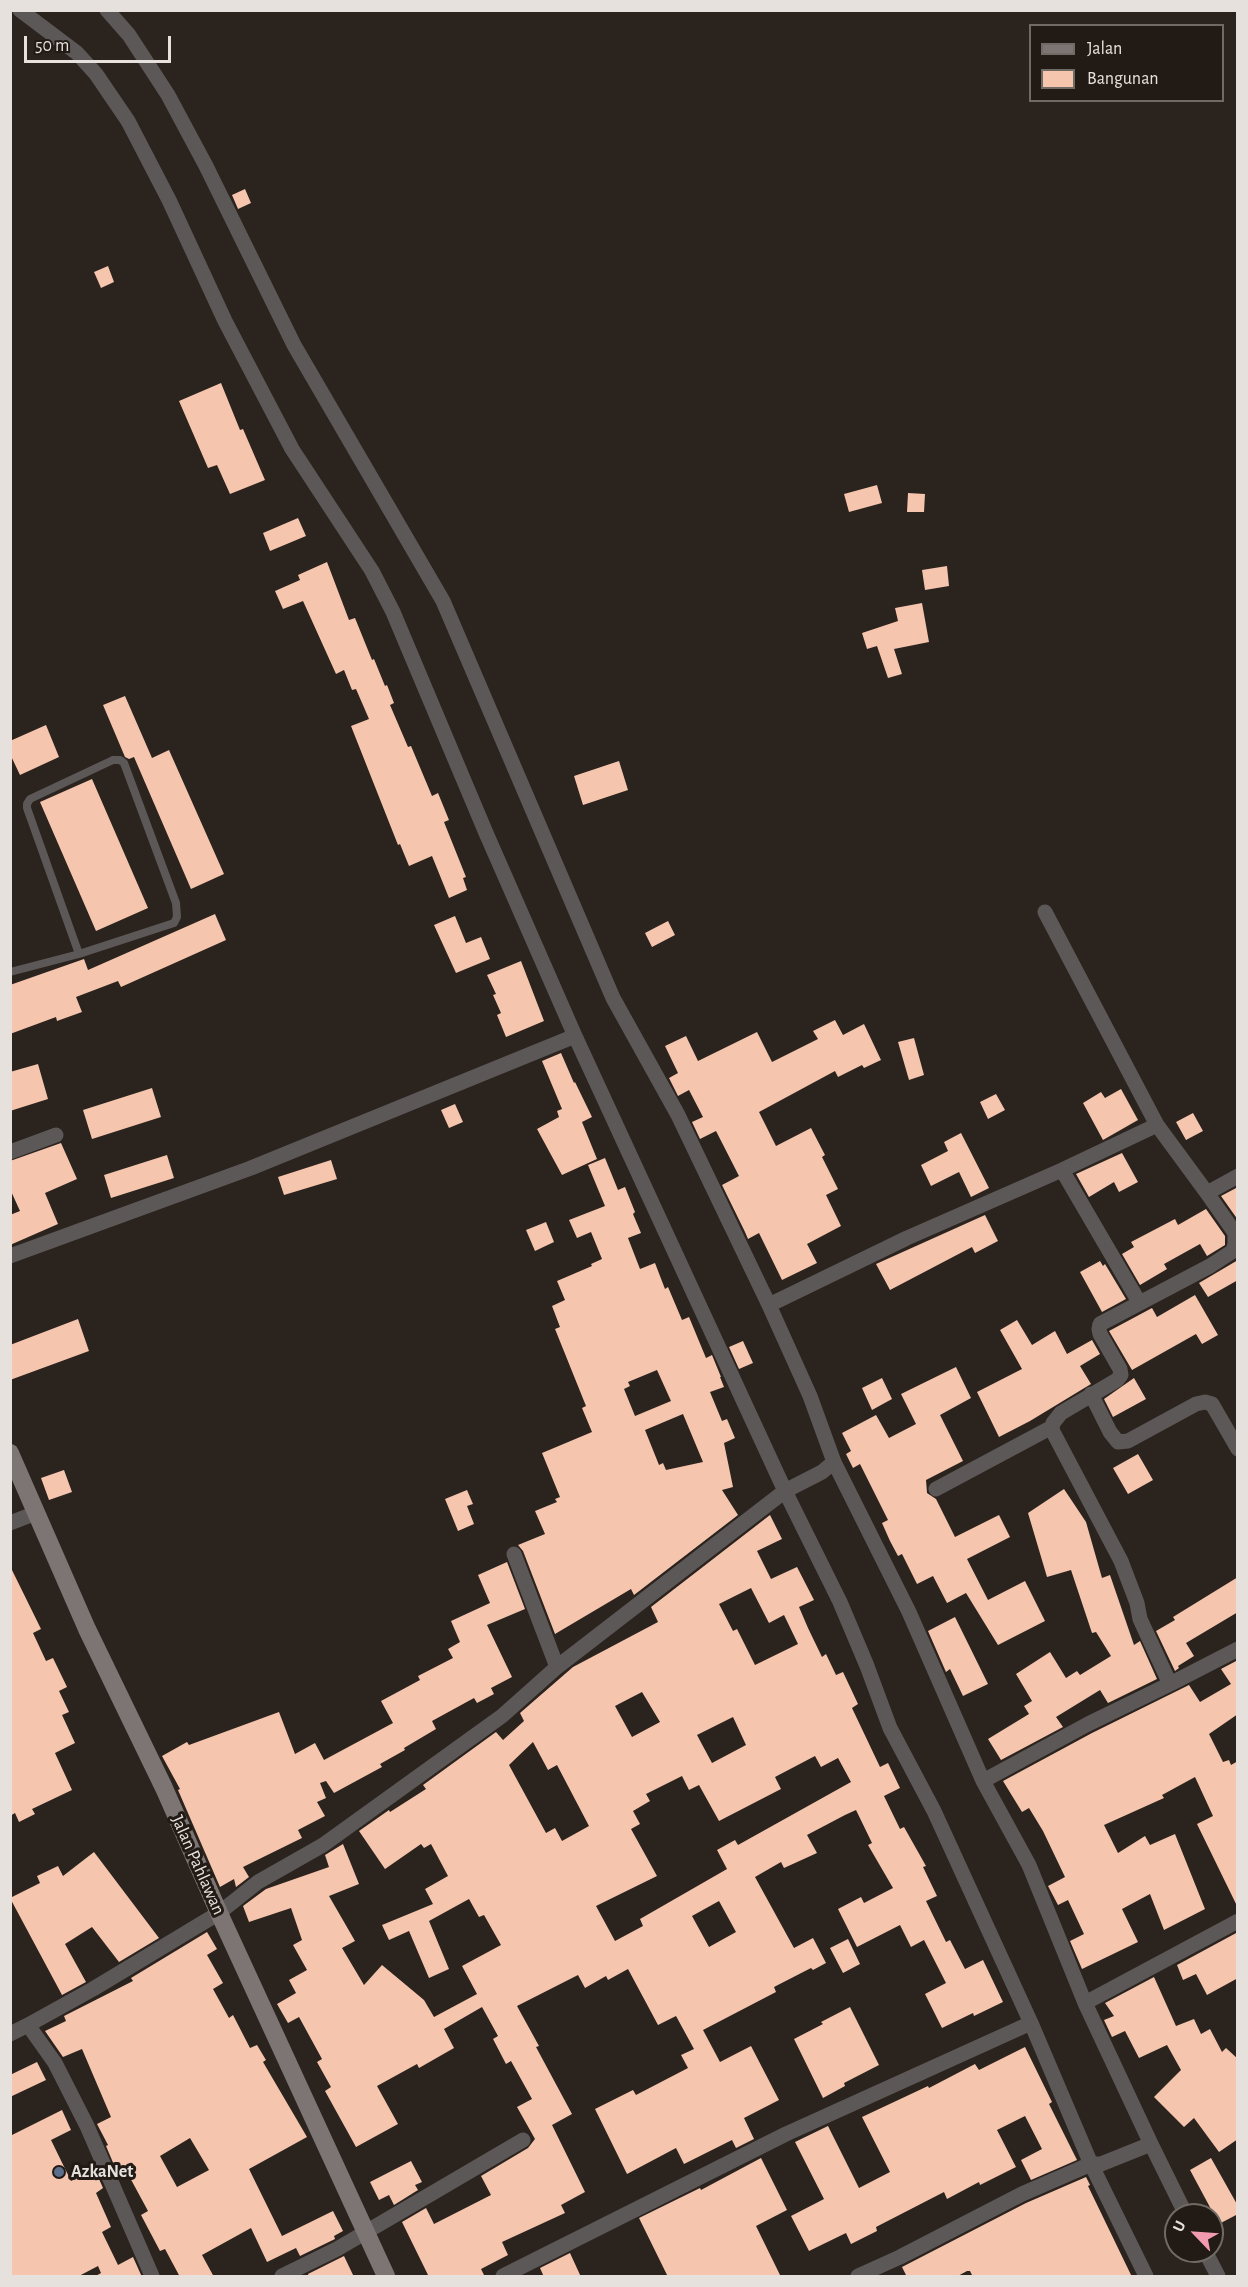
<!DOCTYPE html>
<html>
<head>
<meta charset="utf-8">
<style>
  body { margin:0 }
  #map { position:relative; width:1248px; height:2287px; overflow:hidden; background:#2b231e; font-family:"Alegreya Sans",sans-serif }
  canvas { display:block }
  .frame { position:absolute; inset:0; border:12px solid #e6e1dd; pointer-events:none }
  .legend { position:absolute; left:1029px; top:24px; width:195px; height:78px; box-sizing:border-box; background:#211a15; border:2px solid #706a65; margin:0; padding:8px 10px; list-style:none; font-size:18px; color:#e6e1dd }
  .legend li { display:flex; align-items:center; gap:12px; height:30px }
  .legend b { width:30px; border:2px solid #706a65 }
  .north { position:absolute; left:1164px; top:2203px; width:60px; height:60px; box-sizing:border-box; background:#211a15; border:2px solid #706a65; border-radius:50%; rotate:295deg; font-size:16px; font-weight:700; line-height:24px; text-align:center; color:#e6e1dd }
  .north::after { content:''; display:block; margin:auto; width:21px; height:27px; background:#f29ab0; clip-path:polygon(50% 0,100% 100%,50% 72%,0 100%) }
  .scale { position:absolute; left:24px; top:36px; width:147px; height:27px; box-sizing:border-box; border:3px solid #e6e1dd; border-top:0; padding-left:8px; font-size:18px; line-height:21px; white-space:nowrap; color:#e6e1dd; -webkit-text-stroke:4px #211a15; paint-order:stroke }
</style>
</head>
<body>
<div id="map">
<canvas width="1248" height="2287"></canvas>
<div class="frame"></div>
<ul class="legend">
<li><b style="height:8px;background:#7d7574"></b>Jalan</li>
<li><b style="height:16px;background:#f6c5ae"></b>Bangunan</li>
</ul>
<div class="north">U</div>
<div class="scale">50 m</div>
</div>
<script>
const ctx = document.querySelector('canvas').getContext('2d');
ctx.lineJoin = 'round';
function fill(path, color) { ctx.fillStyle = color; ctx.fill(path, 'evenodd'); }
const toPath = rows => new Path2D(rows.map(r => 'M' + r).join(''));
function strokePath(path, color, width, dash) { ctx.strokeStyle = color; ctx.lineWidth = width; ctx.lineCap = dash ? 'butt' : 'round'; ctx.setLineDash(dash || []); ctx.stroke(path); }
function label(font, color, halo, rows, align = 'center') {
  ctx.font = font + ' "Alegreya Sans",sans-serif'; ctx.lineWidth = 6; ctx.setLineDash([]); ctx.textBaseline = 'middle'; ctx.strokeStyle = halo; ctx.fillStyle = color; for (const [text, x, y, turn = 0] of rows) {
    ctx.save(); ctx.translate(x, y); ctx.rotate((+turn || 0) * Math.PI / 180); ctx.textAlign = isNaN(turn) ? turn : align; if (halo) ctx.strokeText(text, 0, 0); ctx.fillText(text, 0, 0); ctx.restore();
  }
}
fill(toPath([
  [245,189,251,203,238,209,232,195],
  [108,266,114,282,101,288,94,272],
  [221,383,240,430,243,429,265,480,230,494,217,465,208,468,179,401],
  [877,485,882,503,849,512,844,494],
  [908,493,925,494,924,512,907,512],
  [298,518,306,536,270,551,263,533],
  [327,562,349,620,355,618,372,660,374,659,385,686,387,685,394,703,390,705,408,747,411,746,432,796,438,793,449,820,444,822,466,877,463,878,467,890,449,898,432,856,409,866,400,844,398,845,351,726,369,719,356,689,352,690,344,670,336,674,303,601,283,609,275,591,300,580,298,575],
  [947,566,949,586,925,590,922,570],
  [922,603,929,642,894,649,902,674,888,678,877,646,867,649,862,633,898,621,895,608],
  [125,696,152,758,169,750,224,874,191,889,134,757,129,759,125,757,103,705],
  [46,725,59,757,20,775,10,754,10,741],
  [619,761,628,790,583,805,574,776],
  [92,779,148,908,96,931,40,802],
  [215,914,226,940,121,987,118,981,76,997,82,1012,57,1021,56,1017,10,1034,10,985,84,959,88,970],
  [455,916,466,943,481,937,490,959,456,973,434,925],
  [668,921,675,935,652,947,645,933],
  [521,961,544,1021,506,1037,497,1015,501,1013,493,995,496,994,487,975],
  [835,1020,843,1035,864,1024,881,1060,864,1068,862,1065,838,1077,835,1071,759,1112,776,1146,811,1128,825,1155,822,1157,838,1189,826,1195,841,1226,807,1244,817,1263,782,1280,759,1233,748,1239,745,1232,722,1185,739,1176,716,1131,700,1139,692,1122,703,1117,689,1090,678,1096,669,1078,678,1073,665,1046,686,1036,698,1061,757,1032,772,1062,818,1039,813,1031],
  [914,1038,924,1075,909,1080,898,1042],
  [561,1053,574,1083,575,1082,592,1117,582,1122,597,1159,562,1175,537,1129,559,1117,557,1111,562,1109,542,1061],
  [38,1064,48,1099,10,1111,10,1072],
  [152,1088,161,1117,92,1139,83,1110],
  [1121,1089,1138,1120,1103,1140,1083,1103,1101,1092,1105,1098],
  [996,1094,1005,1110,988,1119,980,1102],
  [455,1104,463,1122,449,1128,441,1110],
  [1193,1113,1203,1131,1186,1140,1176,1122],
  [961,1133,989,1188,971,1197,959,1172,931,1186,921,1165,948,1151,944,1142],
  [61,1143,77,1179,45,1193,58,1224,10,1245,10,1215,20,1211,10,1189,10,1161],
  [1122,1153,1138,1182,1119,1192,1114,1182,1089,1197,1076,1174],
  [167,1155,174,1178,111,1198,104,1175],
  [605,1158,618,1190,625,1187,635,1212,633,1214,641,1233,628,1238,640,1269,655,1263,665,1289,668,1287,682,1320,689,1317,706,1358,712,1355,721,1377,720,1377,724,1387,710,1392,722,1421,727,1419,735,1438,724,1443,733,1487,722,1490,738,1515,634,1595,631,1589,555,1634,523,1551,518,1545,545,1534,535,1511,557,1502,555,1499,560,1497,542,1453,592,1432,582,1408,586,1406,555,1329,560,1327,552,1306,565,1300,557,1281,592,1266,591,1264,602,1259,591,1232,577,1238,569,1220,605,1206,588,1165],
  [657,1370,671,1401,635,1416,624,1389,630,1386,628,1382],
  [683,1414,703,1462,666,1470,663,1463,659,1465,645,1430],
  [331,1160,337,1179,284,1195,278,1177],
  [1238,1187,1238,1220,1221,1196],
  [1206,1209,1225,1236,1225,1245,1207,1256,1200,1244,1164,1264,1167,1269,1140,1285,1122,1254,1134,1247,1131,1242,1175,1219,1178,1225],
  [985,1215,998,1241,975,1253,972,1247,890,1290,876,1264],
  [546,1222,554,1242,535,1251,526,1230],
  [1238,1260,1238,1280,1208,1297,1199,1283],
  [1100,1261,1103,1266,1105,1264,1126,1299,1102,1312,1080,1272],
  [1195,1295,1218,1335,1202,1344,1196,1334,1132,1370,1109,1331,1152,1308,1157,1317],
  [78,1319,89,1351,10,1380,10,1345],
  [1017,1320,1032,1345,1055,1331,1067,1354,1092,1340,1100,1354,1080,1366,1091,1384,1030,1421,999,1437,977,1392,1022,1369,1000,1330],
  [743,1341,753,1363,739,1369,729,1347],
  [956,1367,971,1398,940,1415,963,1461,926,1480,927,1493,936,1499,955,1537,999,1515,1010,1537,967,1559,988,1600,1025,1581,1045,1621,998,1645,966,1593,947,1603,933,1576,917,1584,902,1554,898,1556,890,1541,882,1523,888,1520,860,1464,853,1468,846,1454,851,1451,842,1433,876,1415,889,1438,916,1424,901,1394],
  [882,1378,892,1399,872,1410,862,1388],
  [1134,1378,1146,1399,1113,1417,1104,1399],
  [1138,1454,1153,1480,1128,1494,1113,1468],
  [64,1470,72,1492,49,1500,41,1478],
  [1064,1489,1086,1522,1102,1578,1110,1575,1134,1645,1140,1641,1157,1679,1108,1703,1100,1690,1056,1717,1063,1727,1001,1760,988,1739,1029,1714,1024,1706,1032,1701,1016,1674,1050,1652,1066,1678,1077,1671,1080,1675,1111,1656,1096,1632,1092,1633,1071,1570,1047,1577,1028,1513],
  [467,1490,473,1504,467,1506,474,1524,458,1531,445,1499],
  [770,1515,782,1539,757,1551,771,1579,797,1567,814,1600,799,1607,808,1628,822,1657,826,1654,836,1675,843,1672,858,1704,852,1708,880,1767,888,1763,900,1788,884,1796,900,1829,904,1827,926,1866,923,1867,937,1896,926,1901,946,1942,950,1940,965,1969,983,1960,1003,2002,974,2016,973,2013,942,2028,925,1994,946,1983,924,1940,911,1947,900,1925,857,1947,838,1909,861,1897,864,1903,893,1888,868,1845,872,1843,856,1810,845,1815,807,1835,817,1853,784,1868,781,1862,755,1877,794,1948,813,1938,826,1963,813,1970,811,1968,774,1987,776,1992,703,2030,720,2062,751,2046,779,2100,744,2118,754,2139,736,2148,732,2140,684,2164,676,2148,627,2174,595,2109,633,2090,636,2095,688,2068,681,2055,694,2049,676,2016,658,2025,628,1969,608,1980,606,1976,585,1988,578,1975,517,2006,539,2046,536,2047,572,2114,552,2125,585,2192,561,2205,565,2213,502,2242,508,2255,481,2269,485,2277,429,2277,402,2222,426,2208,434,2224,491,2195,481,2176,528,2148,535,2139,517,2107,532,2099,511,2061,506,2064,493,2039,498,2036,482,2007,444,2029,454,2048,419,2068,417,2064,377,2086,398,2124,356,2147,325,2091,331,2087,317,2062,322,2059,299,2017,288,2023,277,2004,296,1993,289,1980,307,1970,293,1945,302,1940,291,1908,249,1922,243,1906,266,1889,329,1867,325,1855,343,1844,359,1884,329,1896,355,1941,342,1948,364,1985,382,1965,424,2000,434,2017,477,1994,462,1966,501,1945,484,1915,479,1917,469,1899,429,1921,449,1969,429,1978,409,1931,389,1940,382,1925,433,1904,425,1889,448,1876,431,1844,424,1848,421,1844,385,1869,359,1831,389,1810,390,1812,426,1789,423,1785,496,1732,503,1740,524,1721,520,1713,573,1667,658,1622,651,1607],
  [751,1588,769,1623,784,1615,798,1644,755,1665,737,1629,733,1631,719,1604],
  [642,1692,660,1722,632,1737,615,1706],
  [733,1717,746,1745,712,1763,697,1735],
  [533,1742,548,1770,557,1765,589,1826,562,1841,555,1828,546,1833,509,1765],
  [815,1756,821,1767,838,1758,851,1782,738,1845,735,1840,717,1850,727,1869,640,1919,643,1926,615,1941,596,1906,657,1876,631,1829,640,1824,633,1811,650,1801,646,1794,682,1776,689,1790,699,1785,719,1821,781,1789,775,1777],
  [719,1901,736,1932,709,1947,692,1916],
  [507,1562,525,1609,487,1625,512,1677,491,1688,494,1694,477,1703,474,1698,432,1721,436,1729,404,1748,405,1750,380,1764,382,1767,334,1793,326,1781,320,1783,326,1798,317,1802,325,1816,298,1830,302,1838,243,1867,249,1877,236,1887,234,1879,220,1887,178,1790,180,1789,162,1756,187,1742,189,1745,279,1712,295,1754,315,1743,324,1760,393,1723,381,1701,420,1680,418,1676,453,1658,448,1649,460,1642,451,1621,490,1603,478,1575],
  [10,1566,41,1629,33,1633,46,1661,53,1658,67,1687,59,1691,69,1712,62,1715,75,1743,55,1753,72,1790,32,1809,35,1814,19,1822,15,1813,10,1816],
  [1238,1577,1238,1612,1186,1643,1194,1656,1178,1666,1179,1668,1175,1671,1156,1631,1175,1620,1173,1617],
  [955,1617,988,1684,963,1696,950,1669,946,1672,928,1631],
  [1238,1660,1238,1714,1209,1734,1223,1762,1229,1760,1231,1765,1238,1761,1238,1908,1197,1824,1213,1816,1195,1777,1162,1795,1164,1798,1104,1825,1118,1853,1145,1836,1150,1845,1175,1834,1205,1909,1164,1930,1150,1894,1122,1909,1138,1942,1082,1969,1070,1941,1084,1934,1068,1900,1058,1905,1048,1886,1065,1877,1043,1831,1029,1808,1022,1812,1003,1781,1092,1733,1189,1685,1200,1702,1231,1684,1221,1669],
  [94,1852,159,1938,119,1962,92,1927,65,1944,86,1982,62,1995,10,1898,40,1883,37,1876,58,1866,63,1876],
  [207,1932,217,1949,207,1955,223,1983,213,1989,229,2018,233,2015,250,2048,257,2045,266,2060,263,2062,307,2137,249,2169,282,2236,333,2211,343,2231,334,2236,335,2239,300,2256,296,2248,267,2262,251,2228,202,2255,214,2277,180,2277,165,2249,160,2251,141,2215,148,2211,128,2174,120,2179,106,2146,108,2145,97,2124,111,2117,82,2049,63,2057,45,2031,66,2021,64,2016,133,1981,131,1978],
  [190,2138,209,2170,177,2187,160,2156],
  [1238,1932,1238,1978,1207,1995,1196,1974,1183,1980,1177,1965],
  [848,1939,860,1964,843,1973,830,1948],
  [1154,1977,1176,2026,1194,2019,1201,2034,1210,2029,1222,2052,1226,2048,1238,2059,1238,2139,1219,2152,1194,2118,1184,2127,1154,2097,1181,2070,1167,2045,1139,2058,1125,2031,1112,2037,1104,2020,1114,2016,1105,2003],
  [850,2007,879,2065,844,2083,845,2086,823,2098,794,2039,823,2024,821,2022],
  [1025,2047,1052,2102,1049,2104,1077,2160,1031,2180,1021,2160,1042,2149,1025,2116,997,2130,1016,2167,980,2185,979,2182,947,2199,944,2192,876,2227,877,2231,851,2244,846,2233,809,2251,791,2216,824,2199,795,2142,828,2126,859,2188,890,2172,862,2117,928,2086,929,2088,975,2064,979,2070],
  [37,2062,46,2080,10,2097,10,2075],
  [62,2110,71,2130,51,2140,71,2181,95,2170,103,2188,96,2193,111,2227,102,2232,118,2265,133,2257,142,2277,94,2277,101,2273,98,2266,77,2277,10,2277,10,2136],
  [761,2158,787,2210,756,2226,781,2277,668,2277,639,2218,700,2188,701,2190],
  [1211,2158,1238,2206,1238,2214,1219,2224,1190,2170],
  [411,2161,422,2182,415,2185,418,2190,394,2205,389,2195,379,2200,370,2182],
  [1086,2177,1090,2185,1088,2186,1132,2277,973,2277,970,2271,967,2271,956,2277,907,2277,902,2267,1026,2203],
  [570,2253,581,2277,544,2277,540,2268],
  [344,2256,354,2277,309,2277,308,2274]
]), '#f6c5ae');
strokePath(toPath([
  [113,760,120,760,124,763,176,903,177,917,174,923,79,954,27,808,27,804,30,799,113,760],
  [10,972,79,954]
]), '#5d5858', 8);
strokePath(toPath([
  [20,10,77,53,96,74,128,121,169,200,225,321,292,449,372,571,393,612,486,833,575,1036,785,1491,840,1602,867,1666,890,1728,934,1811,1031,2023,1091,2164,1146,2276],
  [107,10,129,35,168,95,206,166,294,345,443,601,613,998,678,1115,769,1305,810,1396,834,1462,909,1612,983,1781,1029,1865,1085,2003,1151,2144,1186,2215],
  [1045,912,1157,1125],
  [10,1152,56,1135],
  [1062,1170,1139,1302],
  [1238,1176,1207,1193,1235,1233,1235,1244,1233,1251,1210,1266,1100,1324,1099,1329,1100,1334,1120,1369,1121,1375,1117,1380,1061,1413,1053,1423,1052,1430,1121,1561,1137,1603,1140,1619,1170,1684,1238,1649],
  [10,1256,251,1168,575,1036],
  [769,1305,907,1238,1062,1170,1157,1125,1207,1193],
  [1091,1394,1110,1432,1118,1442,1128,1441,1196,1404,1205,1402,1212,1404,1238,1449],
  [936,1489,1052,1427],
  [10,1523,36,1513],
  [514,1554,557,1667],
  [983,1781,1088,1724,1170,1684],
  [1085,2003,1238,1921],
  [10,2034,28,2025],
  [1205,2251,1218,2276],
  [152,2276,87,2126,55,2063,28,2025,93,1989,219,1913,258,1882,323,1845,502,1716,557,1667,785,1491,822,1472,834,1462],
  [282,2276,337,2249,523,2140],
  [503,2276,786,2134,1031,2023],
  [858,2276,900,2257,1022,2194,1091,2164,1101,2164,1151,2144]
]), '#5d5858', 15);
strokePath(toPath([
  [10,1453,87,1629,164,1788,219,1913,386,2276]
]), '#7d7574', 18);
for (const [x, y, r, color] of [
  [59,2172,6,"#5c6f8a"]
]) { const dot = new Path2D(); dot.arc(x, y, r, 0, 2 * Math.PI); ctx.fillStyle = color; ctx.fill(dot); strokePath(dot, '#211a15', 2); }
label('18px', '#e6e1dd', '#211a15', [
  ["Jalan Pahlawan",198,1865,66]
]);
label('bold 18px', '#e6e1dd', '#211a15', [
  ["AzkaNet",71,2172]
], 'left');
</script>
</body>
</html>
